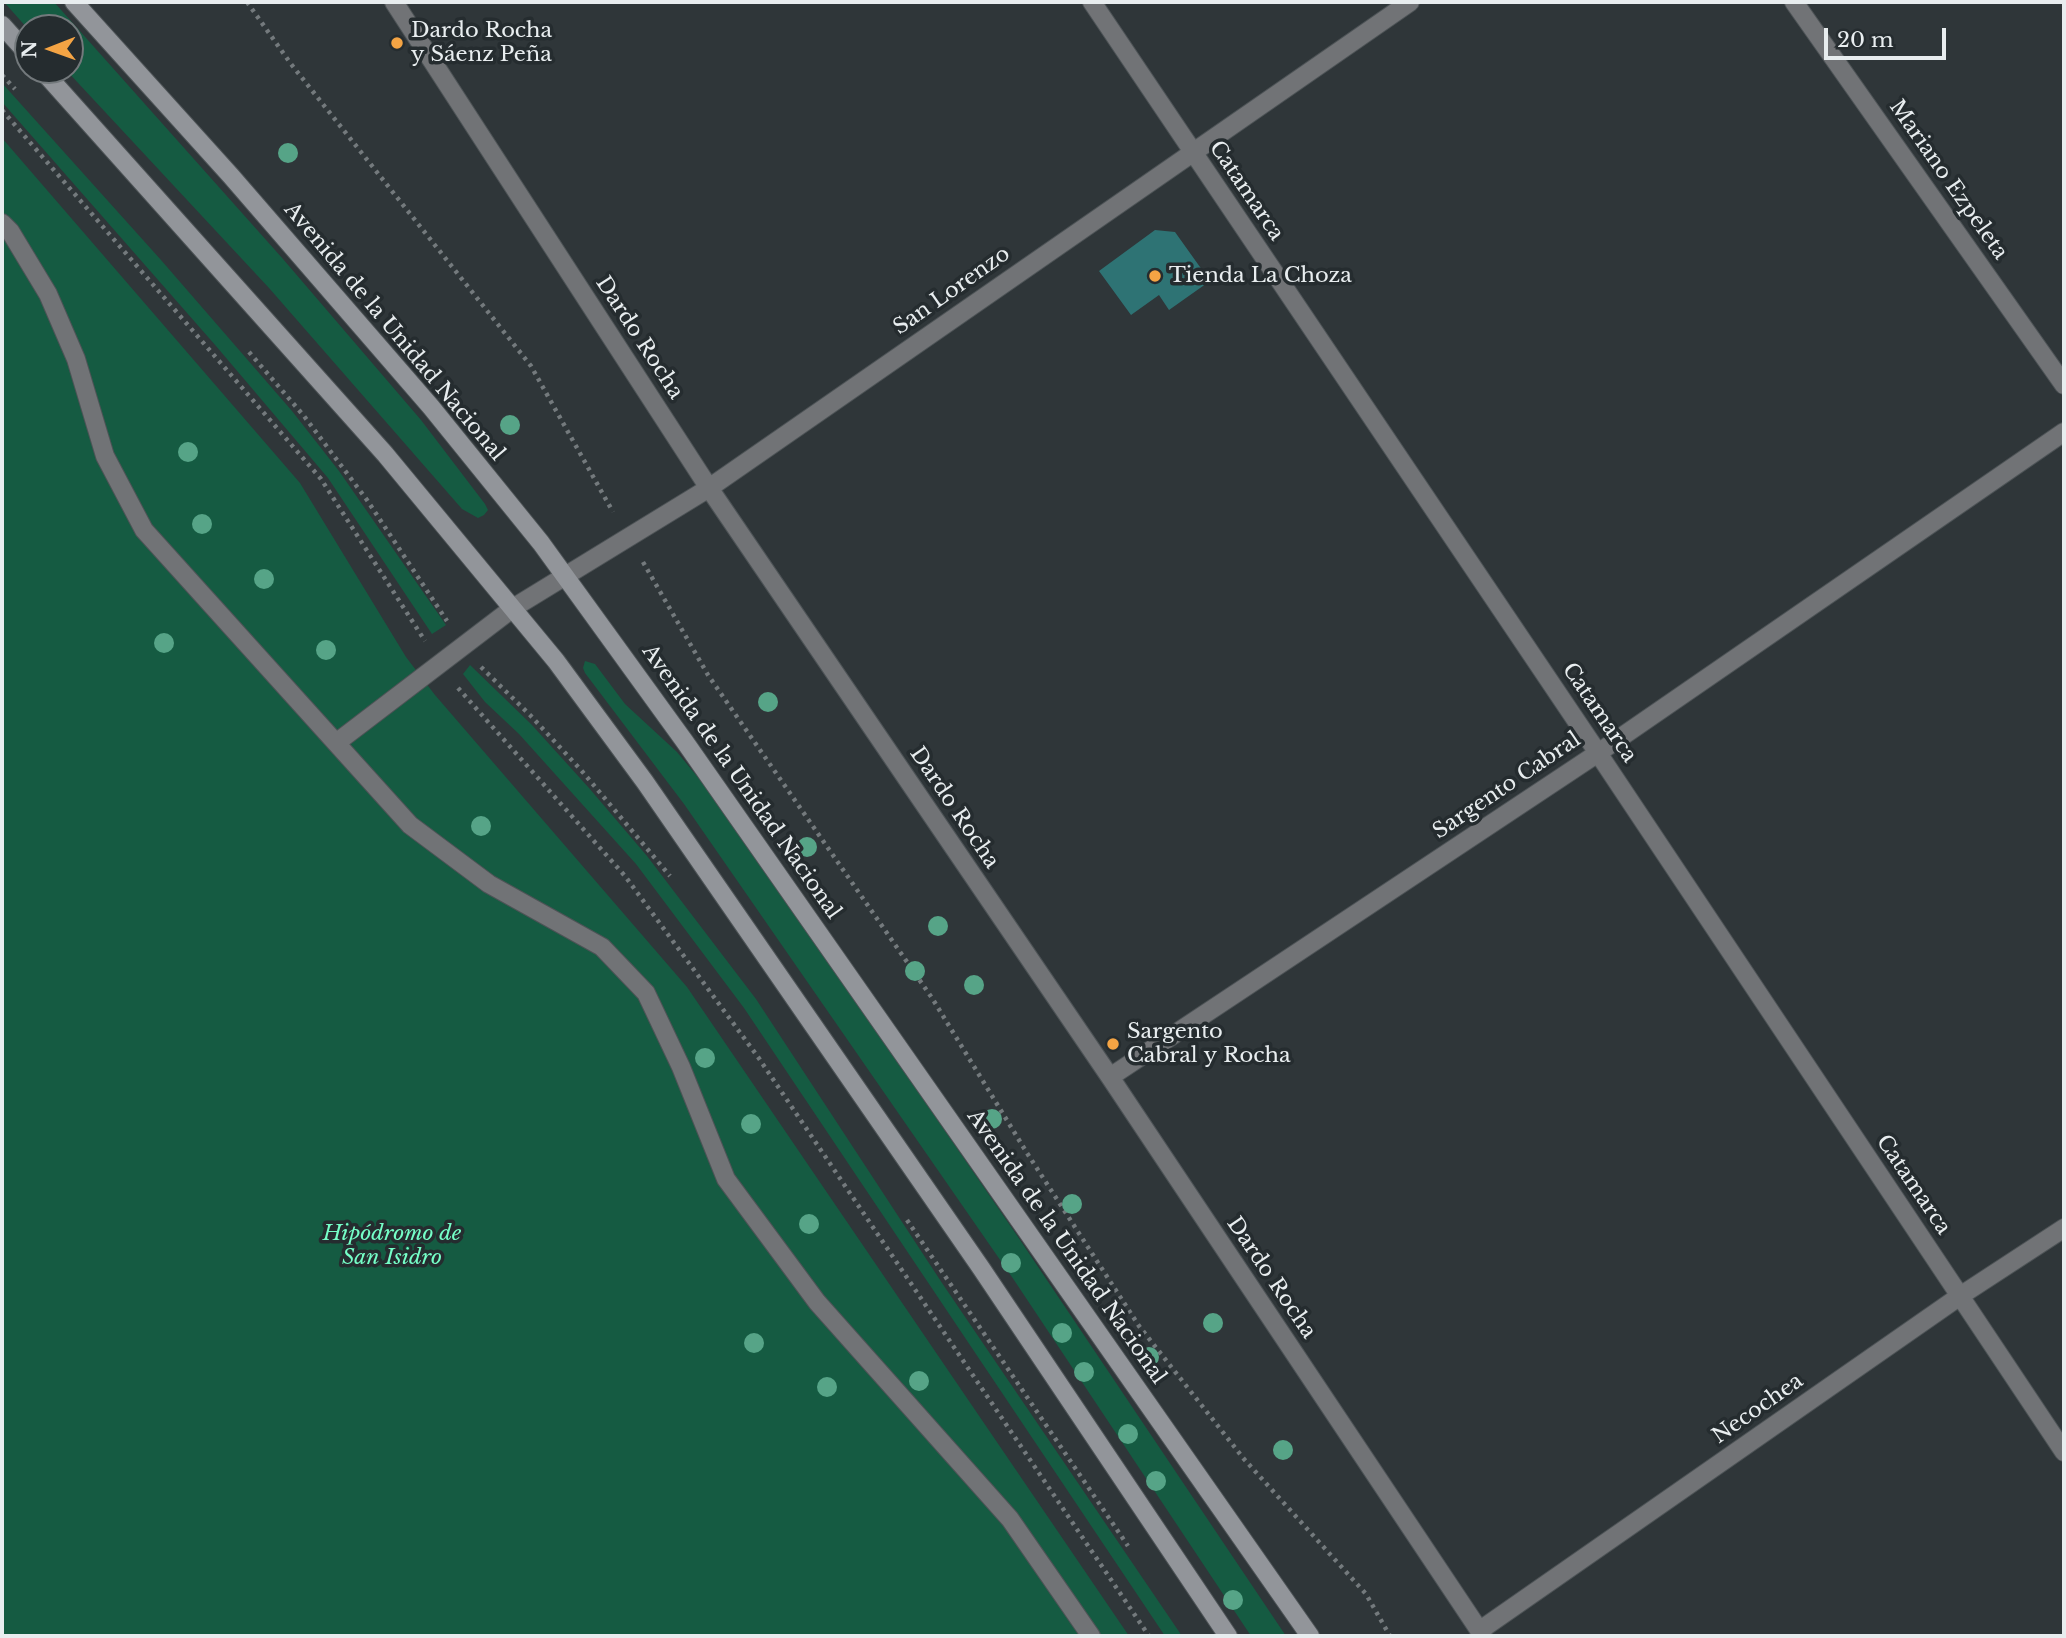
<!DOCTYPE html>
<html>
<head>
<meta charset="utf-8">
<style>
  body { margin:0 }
  #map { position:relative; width:2066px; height:1638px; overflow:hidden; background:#2f3639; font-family:"Libre Baskerville",serif }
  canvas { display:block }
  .frame { position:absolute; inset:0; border:4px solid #e8edef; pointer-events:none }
  .north { position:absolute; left:14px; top:14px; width:70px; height:70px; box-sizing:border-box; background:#252c2f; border:2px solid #73797c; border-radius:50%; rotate:269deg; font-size:19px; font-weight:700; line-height:28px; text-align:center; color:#e8edef }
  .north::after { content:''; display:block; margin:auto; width:24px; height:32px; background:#f4a444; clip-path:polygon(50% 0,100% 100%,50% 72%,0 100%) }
  .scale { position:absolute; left:1824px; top:28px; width:122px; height:32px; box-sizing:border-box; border:4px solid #e8edef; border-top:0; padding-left:9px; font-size:21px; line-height:24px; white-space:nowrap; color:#e8edef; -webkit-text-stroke:5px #252c2f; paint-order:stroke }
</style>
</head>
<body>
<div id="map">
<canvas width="2066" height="1638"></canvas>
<div class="frame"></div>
<div class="north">N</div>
<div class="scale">20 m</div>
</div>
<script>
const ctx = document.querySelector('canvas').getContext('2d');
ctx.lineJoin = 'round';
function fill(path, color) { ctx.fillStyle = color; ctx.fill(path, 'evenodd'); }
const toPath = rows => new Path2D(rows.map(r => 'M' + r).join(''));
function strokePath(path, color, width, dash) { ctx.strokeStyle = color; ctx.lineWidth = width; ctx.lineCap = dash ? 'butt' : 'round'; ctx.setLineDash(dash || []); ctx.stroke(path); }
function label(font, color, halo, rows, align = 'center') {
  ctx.font = font + ' "Libre Baskerville",serif'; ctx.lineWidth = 7; ctx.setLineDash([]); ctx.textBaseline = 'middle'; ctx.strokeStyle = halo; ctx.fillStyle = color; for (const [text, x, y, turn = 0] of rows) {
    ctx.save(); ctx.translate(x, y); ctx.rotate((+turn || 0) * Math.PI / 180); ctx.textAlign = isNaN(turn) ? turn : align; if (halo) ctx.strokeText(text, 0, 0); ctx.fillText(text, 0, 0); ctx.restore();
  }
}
fill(toPath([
  [4,2,54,2,283,259,421,420,485,504,488,510,484,515,478,518,462,509,269,288,66,70,70,70,70,28,28,29],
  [2,83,161,260,292,411,339,471,446,625,432,634,328,478,216,346,2,102],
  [2,138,300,483,406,657,435,695,687,987,1129,1636,2,1636],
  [585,661,595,664,625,704,677,752,720,804,1016,1234,1286,1636,1251,1636,1014,1280,684,804,585,673,583,668],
  [470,665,531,724,589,788,647,856,756,999,942,1283,1182,1636,1165,1636,744,1008,636,864,519,734,485,702,463,674]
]), '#155b42');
fill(toPath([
  [1155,230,1175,232,1210,281,1169,310,1159,295,1131,315,1099,271]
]), '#2e7374');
const lane = toPath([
  [2,223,10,231,48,294,76,359,105,456,144,530,410,825,489,884,602,947,646,993,681,1067,726,1179,817,1302,1010,1519,1091,1636],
  [336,743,513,608]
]);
const street = toPath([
  [394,2,709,488,1110,1077,1483,1636],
  [1092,2,1598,753,2064,1452],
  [1794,2,2064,385],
  [513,608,709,488,1410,2],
  [1110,1077,1598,753,2064,432],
  [1479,1631,1960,1296,2064,1228]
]);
const secondary = toPath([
  [74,2,231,176,431,407,541,543,685,742,1310,1636],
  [2,25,28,54],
  [42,70,385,454,556,661,645,782,981,1268,1228,1636]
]);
strokePath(lane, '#4d5356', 20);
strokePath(street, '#4d5356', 20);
strokePath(secondary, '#4d5356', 20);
strokePath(toPath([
  [247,2,291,64,531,366,613,512],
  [2,75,15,89],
  [2,110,321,479,425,641],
  [249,352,304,416,367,500,447,621],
  [643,562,708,675,932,998,1027,1153,1139,1326,1244,1459,1366,1594,1390,1636],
  [481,667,530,715,581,770,670,876],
  [458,688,625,876,758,1057,1149,1636],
  [907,1220,1128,1546]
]), '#747a7d', 4.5, [3.5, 5]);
strokePath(lane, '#717376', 18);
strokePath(street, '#717376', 18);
strokePath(secondary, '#92959a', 18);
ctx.fillStyle = '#56a487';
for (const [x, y] of [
  [288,153],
  [510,425],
  [188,452],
  [202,524],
  [264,579],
  [164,643],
  [326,650],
  [768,702],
  [481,826],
  [807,847],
  [938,926],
  [915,971],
  [974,985],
  [705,1058],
  [992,1119],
  [751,1124],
  [1072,1204],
  [809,1224],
  [1011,1263],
  [1213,1323],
  [1062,1333],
  [754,1343],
  [1149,1357],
  [1084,1372],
  [919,1381],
  [827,1387],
  [1128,1434],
  [1283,1450],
  [1156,1481],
  [1233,1600]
]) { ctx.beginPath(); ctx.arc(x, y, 10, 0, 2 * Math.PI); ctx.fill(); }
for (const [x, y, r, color] of [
  [397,43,7,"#f4a444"],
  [1155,276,7,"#f4a444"],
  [1113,1044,7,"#f4a444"]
]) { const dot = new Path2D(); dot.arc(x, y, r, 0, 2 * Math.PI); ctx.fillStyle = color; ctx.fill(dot); strokePath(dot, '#252c2f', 2.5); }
label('21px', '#e8edef', '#252c2f', [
  ["Dardo Rocha",411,31],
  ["y Sáenz Peña",411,55],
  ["Tienda La Choza",1169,276],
  ["Sargento",1127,1032],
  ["Cabral y Rocha",1127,1056]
], 'left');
label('21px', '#e8edef', '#252c2f', [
  ["Mariano Ezpeleta",1948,180,55],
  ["Catamarca",1246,191,56],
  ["San Lorenzo",952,291,-35],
  ["Avenida de la Unidad Nacional",394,332,50],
  ["Dardo Rocha",639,338,57],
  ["Catamarca",1599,713,56],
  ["Avenida de la Unidad Nacional",741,782,55],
  ["Sargento Cabral",1507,786,-34],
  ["Dardo Rocha",954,808,56],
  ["Catamarca",1913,1185,56],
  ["Avenida de la Unidad Nacional",1066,1247,55],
  ["Dardo Rocha",1271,1278,56],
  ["Necochea",1758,1409,-35]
]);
label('italic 21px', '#75fec7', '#252c2f', [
  ["Hipódromo de",392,1234],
  ["San Isidro",392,1258]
]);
</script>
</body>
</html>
